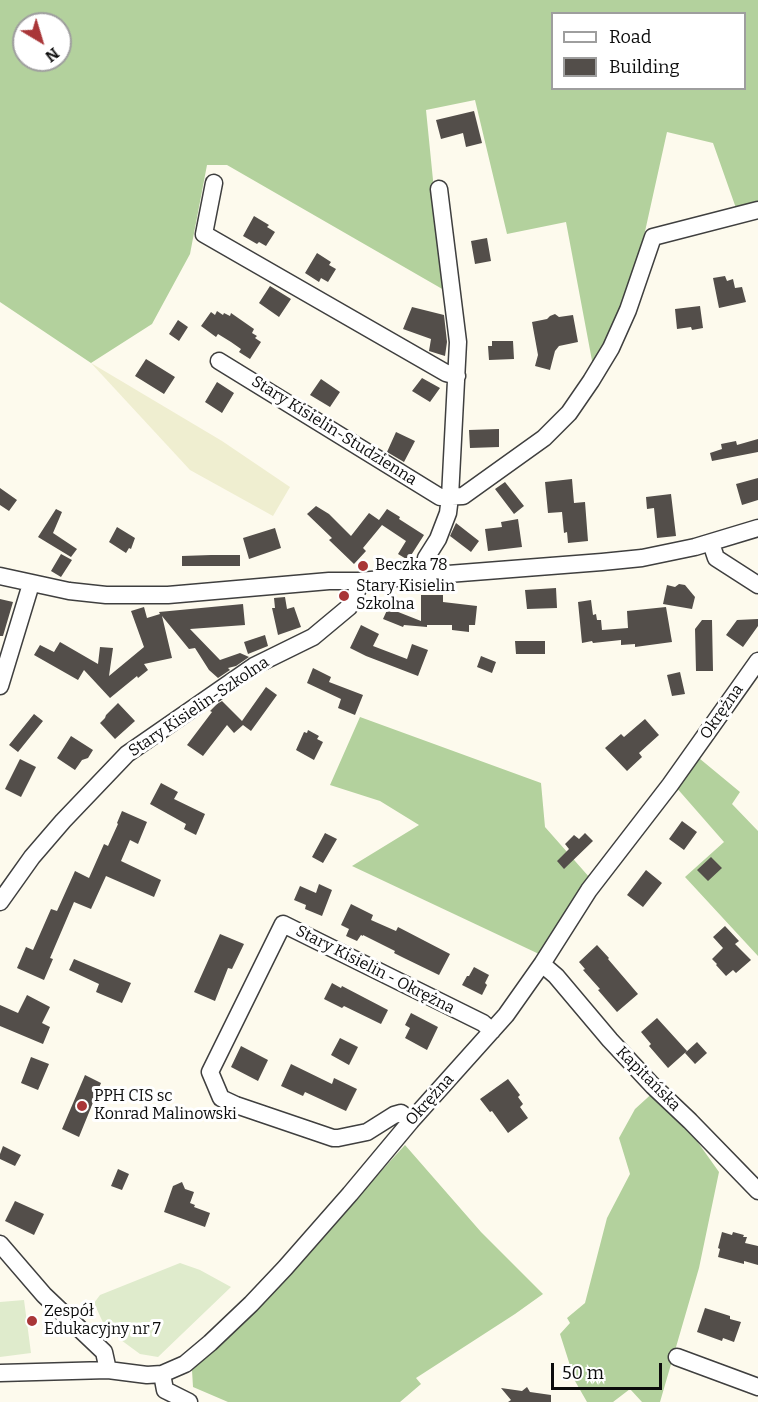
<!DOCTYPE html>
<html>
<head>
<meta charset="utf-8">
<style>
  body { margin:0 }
  #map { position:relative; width:758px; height:1402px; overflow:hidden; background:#fdfaed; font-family:Bitter,serif }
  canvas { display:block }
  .legend { position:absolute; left:551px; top:12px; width:195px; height:78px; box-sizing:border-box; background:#fff; border:2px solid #9e9e9e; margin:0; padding:8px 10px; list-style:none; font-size:18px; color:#0c0c0c }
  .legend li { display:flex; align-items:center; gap:12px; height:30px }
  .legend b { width:30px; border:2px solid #9e9e9e }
  .north { position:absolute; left:12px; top:12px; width:60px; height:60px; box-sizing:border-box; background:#fff; border:2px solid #9e9e9e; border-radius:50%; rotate:142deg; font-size:16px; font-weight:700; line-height:24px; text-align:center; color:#0c0c0c }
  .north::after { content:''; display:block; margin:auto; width:21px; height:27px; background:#a93638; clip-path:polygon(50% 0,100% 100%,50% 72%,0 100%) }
  .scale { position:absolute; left:551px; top:1363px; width:111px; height:27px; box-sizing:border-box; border:3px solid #0c0c0c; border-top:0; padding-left:8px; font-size:18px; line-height:21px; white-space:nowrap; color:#0c0c0c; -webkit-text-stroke:4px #fff; paint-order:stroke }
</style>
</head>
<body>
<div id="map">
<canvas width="758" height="1402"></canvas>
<ul class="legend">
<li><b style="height:8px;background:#fff"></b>Road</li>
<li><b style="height:16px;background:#534e4a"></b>Building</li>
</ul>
<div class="north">N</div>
<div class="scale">50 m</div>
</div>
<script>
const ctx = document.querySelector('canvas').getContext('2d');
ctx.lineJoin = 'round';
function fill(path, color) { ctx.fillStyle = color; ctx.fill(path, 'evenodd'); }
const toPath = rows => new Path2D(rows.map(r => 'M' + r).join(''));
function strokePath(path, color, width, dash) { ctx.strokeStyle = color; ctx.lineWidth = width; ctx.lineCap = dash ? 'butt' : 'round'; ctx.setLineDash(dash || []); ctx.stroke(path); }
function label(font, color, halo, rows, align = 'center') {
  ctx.font = font + ' Bitter,serif'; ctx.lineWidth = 6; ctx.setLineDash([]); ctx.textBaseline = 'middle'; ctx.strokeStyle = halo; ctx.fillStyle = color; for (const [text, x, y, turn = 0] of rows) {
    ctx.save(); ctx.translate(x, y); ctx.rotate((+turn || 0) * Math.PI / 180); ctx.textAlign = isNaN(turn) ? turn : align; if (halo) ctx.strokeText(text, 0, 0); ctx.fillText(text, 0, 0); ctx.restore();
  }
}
fill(toPath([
  [91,363,222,441,290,487,273,516,190,470]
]), '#efeed0');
fill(toPath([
  [0,0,758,0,758,204,737,211,713,143,667,132,644,236,621,308,593,366,566,222,507,234,475,100,426,110,444,290,227,165,207,165,190,254,152,324,91,363,0,302],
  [552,14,744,14,744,88,552,88],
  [24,24,60,24,60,60,24,60],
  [360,717,541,783,545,827,590,878,539,954,352,866,419,825,380,801,330,785],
  [688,749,740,792,732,804,758,831,758,956,685,877,724,842,668,778],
  [657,1089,667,1099,719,1172,699,1268,660,1402,642,1402,630,1389,613,1402,587,1402,575,1381,560,1334,570,1323,567,1318,585,1303,607,1218,630,1174,619,1138,635,1109],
  [405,1145,481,1232,543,1294,515,1314,416,1378,421,1384,400,1402,228,1402,193,1387,192,1370,237,1329]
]), '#b3d19d');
fill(toPath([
  [180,1263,200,1270,231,1287,158,1357,140,1354,106,1329,94,1303,100,1295],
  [24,1300,31,1353,0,1357,0,1302]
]), '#dfebcc');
fill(toPath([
  [474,111,482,143,466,147,463,133,441,139,436,120],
  [254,216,269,225,267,227,275,232,266,246,259,242,257,244,243,236],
  [487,238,491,261,475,264,471,241],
  [317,253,331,262,329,265,336,269,328,282,321,278,319,282,305,273],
  [725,276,727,281,733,279,735,288,742,287,746,302,719,308,713,278],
  [270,286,291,299,279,317,259,303],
  [700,306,703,328,692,330,691,327,677,329,675,309],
  [412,307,444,315,447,342,445,356,429,351,431,339,403,329],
  [217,311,223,315,224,313,230,316,231,313,254,329,252,333,257,336,255,338,261,342,250,359,239,352,241,349,231,342,218,334,216,337,201,326,211,312,215,315],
  [555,314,559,317,573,315,578,342,559,346,555,351,550,370,535,366,538,355,532,322,547,319,550,316],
  [178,320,188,327,179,341,169,334],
  [492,341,513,341,514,359,489,360,488,346,492,346],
  [146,359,175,377,164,394,135,376],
  [422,378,440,388,430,402,412,391],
  [321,379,340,392,330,407,310,395],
  [217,382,234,393,222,413,205,402],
  [499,429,499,447,470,448,469,430],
  [396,432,415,441,404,462,387,452],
  [758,439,758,452,712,461,710,453,722,449,721,444,736,441,737,445],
  [758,478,758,500,742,505,736,484],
  [572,479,574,503,585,502,588,541,568,543,567,532,564,533,562,512,548,513,545,482],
  [505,482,524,506,514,514,495,489],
  [0,488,17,500,9,511,0,505],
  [671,494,676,536,657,538,654,508,647,509,646,497],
  [316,506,329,514,351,536,369,513,379,520,387,509,400,517,399,519,424,535,408,560,398,554,406,541,382,525,363,548,366,551,354,564,329,540,332,538,307,514],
  [56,509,62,512,53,533,77,549,71,557,38,537],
  [518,519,522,547,488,551,485,529,502,527,501,522],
  [456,523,479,541,471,552,450,536],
  [117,527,135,538,131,549,129,548,126,553,109,542],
  [275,528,281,548,249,559,243,538],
  [61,554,72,560,61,577,51,571],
  [211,555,240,555,240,566,182,566,182,556],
  [679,584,685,585,695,597,692,609,663,604,667,585,675,587],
  [556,588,557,608,527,609,525,590],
  [421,595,443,595,443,602,477,606,475,625,469,625,469,632,452,630,452,625,427,625,427,627,404,625,403,627,383,619,388,608,421,621],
  [285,597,287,609,294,607,301,627,278,635,272,608,275,608,274,598],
  [0,599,13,602,3,636,0,636],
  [591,600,593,615,596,614,597,620,601,620,602,630,628,628,627,611,666,607,672,642,635,647,635,644,621,645,621,640,593,643,592,641,582,643,578,602],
  [243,604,245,625,190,629,220,660,240,653,249,657,236,666,228,668,230,670,218,678,209,670,195,648,189,649,162,616,172,658,144,664,148,670,138,678,137,676,110,698,84,670,78,680,34,655,40,645,54,652,60,642,98,664,100,647,113,648,109,676,144,647,131,611,144,607,147,618,160,614,159,612],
  [758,619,758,626,743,647,726,635,737,620],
  [702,620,712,620,713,671,696,671,695,629],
  [361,625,379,634,373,646,407,659,412,644,428,650,418,676,366,656,350,648],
  [265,635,268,646,248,654,244,642],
  [515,641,545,641,545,654,516,654],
  [481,656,496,662,492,673,477,667],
  [313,668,331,677,329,682,363,695,355,715,338,708,341,699,307,683],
  [680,672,685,694,672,696,667,675],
  [266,687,277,695,251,731,243,725,234,733,227,725,203,756,187,745,212,712,210,711,217,704,222,701,242,721],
  [118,703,135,721,115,739,100,723,105,718,106,715],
  [34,714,43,721,18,752,9,745],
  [645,719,659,735,639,753,642,757,627,771,605,748,621,734,624,737],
  [308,730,319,736,317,739,323,742,314,760,296,750,304,732,307,733],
  [71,736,93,750,88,758,82,760,75,770,57,758],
  [20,759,36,767,21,797,5,789],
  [161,783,178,792,174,799,205,814,196,835,184,829,186,824,150,804],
  [122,811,147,822,138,844,130,840,121,861,161,880,154,897,106,876,91,909,74,902,50,958,53,959,44,980,17,968,26,947,33,950,51,909,57,911,75,871,89,878,104,844,108,846,118,824,117,823],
  [682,821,697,832,684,850,669,839],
  [325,833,337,839,323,863,312,857],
  [585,833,593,841,564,869,557,861,569,849,565,844,574,835,579,839],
  [711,857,722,868,708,881,697,870],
  [646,870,662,883,643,907,627,895],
  [319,884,332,890,322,916,305,909,306,905,294,900,300,886,316,893],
  [351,904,373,915,371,920,396,931,398,927,450,954,439,975,404,958,394,953,395,951,363,935,363,936,361,935,357,941,346,936,349,929,341,925],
  [725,926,739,941,735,944,751,960,736,973,733,970,726,976,716,965,717,964,712,959,723,948,713,937],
  [220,934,244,944,232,969,228,968,215,1001,194,992],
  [597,945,609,958,608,959,638,994,617,1012,598,990,600,989,583,970,585,969,579,962],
  [74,959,131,983,122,1003,96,992,99,984,69,970],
  [474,967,489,975,485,983,487,985,482,995,462,985,467,976,469,976],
  [332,983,341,988,342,986,388,1010,381,1024,344,1006,342,1008,324,999],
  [27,995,50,1007,42,1023,50,1027,43,1044,0,1026,0,1005,18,1013],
  [411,1013,438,1027,427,1050,405,1038,410,1028,405,1025],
  [657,1018,687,1051,668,1068,649,1046,651,1044,641,1032],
  [340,1038,358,1047,349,1065,331,1055],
  [697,1042,707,1053,695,1064,685,1053],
  [241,1046,268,1060,258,1081,231,1067],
  [31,1057,49,1064,38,1090,21,1083],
  [291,1064,332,1084,334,1078,357,1089,346,1111,305,1092,303,1096,281,1086],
  [85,1075,101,1083,79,1137,62,1129],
  [508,1079,520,1095,518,1097,523,1104,520,1107,528,1118,508,1133,492,1111,490,1112,480,1099],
  [3,1146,21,1155,15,1166,0,1159,0,1154],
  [118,1169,129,1174,122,1190,111,1186],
  [182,1182,185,1189,194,1192,190,1203,195,1205,194,1207,210,1213,205,1227,164,1212,173,1186],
  [15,1201,44,1214,34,1235,5,1221],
  [722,1232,732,1235,733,1232,744,1235,743,1237,747,1237,745,1243,758,1246,758,1265,744,1261,744,1264,718,1257,720,1249,718,1248],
  [705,1308,730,1316,730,1319,741,1322,734,1342,723,1338,722,1341,697,1332],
  [527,1387,530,1392,551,1395,551,1402,508,1402,511,1400,501,1388,522,1391]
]), '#534e4a');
const minor = toPath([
  [214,183,204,234,446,373,457,376],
  [219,361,440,497,463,496,544,438,569,413,591,381,611,348,628,310,653,237,758,210],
  [711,543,716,558,758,585],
  [0,576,69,591,106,595,168,595,329,581,358,581,602,562,642,558,695,547,758,528],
  [425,576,426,558,438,539,448,513,450,497,458,342,439,189],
  [0,686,31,584],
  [0,902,32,857,63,821,127,754,254,666,313,637,349,607,358,589,358,581],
  [542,964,556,976,610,1040,653,1086,690,1121,758,1191],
  [411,1121,401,1113,394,1115,367,1132,338,1138,333,1138,236,1105,221,1098,210,1072,283,924,483,1023,492,1031],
  [0,1244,44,1295,104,1352,108,1370],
  [677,1357,758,1387],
  [0,1373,108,1370,147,1375,162,1374,185,1364,210,1343,251,1304,285,1268,350,1194,411,1121,506,1015,542,964,589,890,670,785,758,661],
  [162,1374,165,1390,189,1402]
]);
strokePath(minor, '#3f3f3f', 19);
strokePath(minor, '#fff', 16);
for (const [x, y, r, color] of [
  [363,566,6,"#a93638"],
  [344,596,6,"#a93638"],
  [82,1106,6,"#a93638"],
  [32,1321,6,"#a93638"]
]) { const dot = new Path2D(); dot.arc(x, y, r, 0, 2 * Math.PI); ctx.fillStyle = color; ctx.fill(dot); strokePath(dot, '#fff', 2); }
label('16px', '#0c0c0c', '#fff', [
  ["Stary Kisielin-Studzienna",334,431,32],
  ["Stary Kisielin-Szkolna",199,707,-34],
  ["Okrężna",722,712,-55],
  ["Stary Kisielin - Okrężna",375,970,27],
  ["Kapitańska",648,1079,45],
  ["Okrężna",430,1100,-48]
]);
label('16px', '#0c0c0c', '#fff', [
  ["Beczka 78",375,566],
  ["Stary Kisielin",356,587],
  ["Szkolna",356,605],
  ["PPH CIS sc",94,1097],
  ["Konrad Malinowski",94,1115],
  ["Zespół",44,1312],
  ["Edukacyjny nr 7",44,1330]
], 'left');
</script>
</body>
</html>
